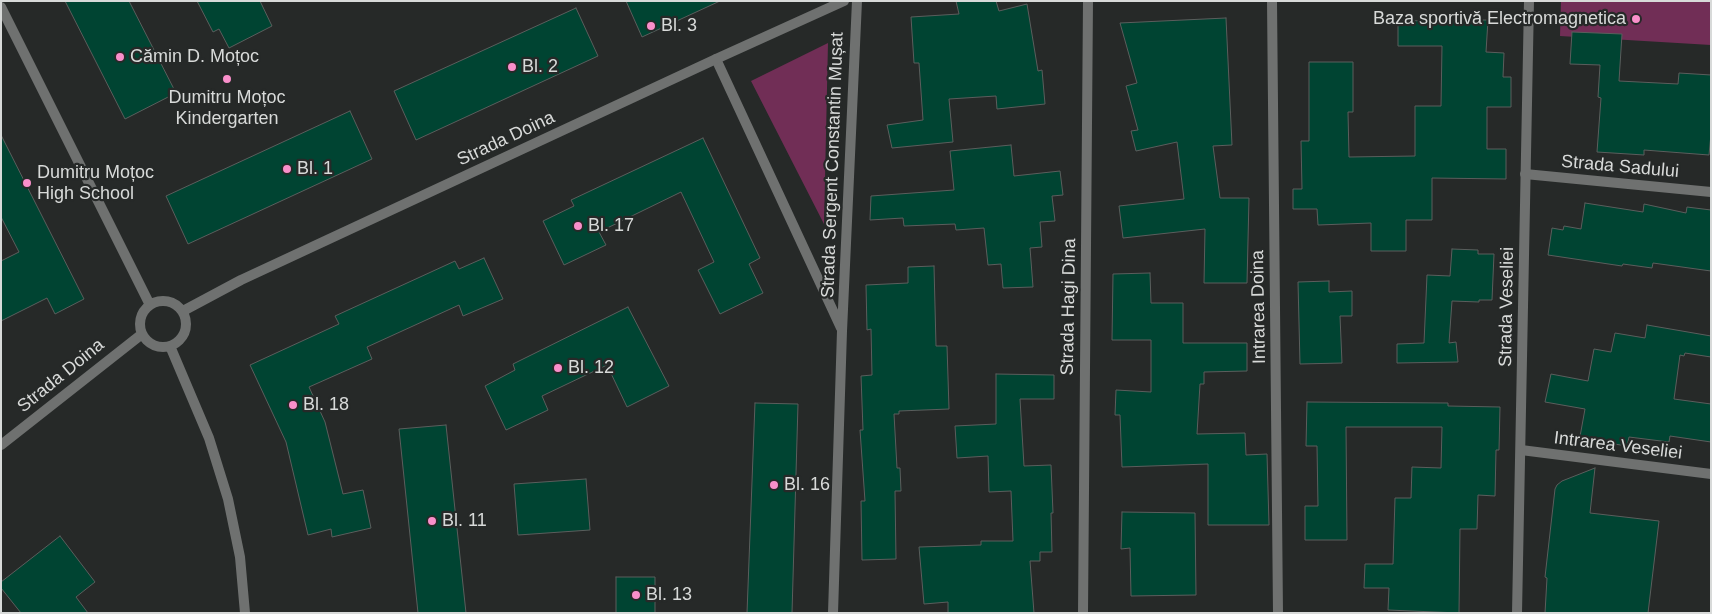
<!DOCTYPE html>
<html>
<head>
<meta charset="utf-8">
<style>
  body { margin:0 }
  #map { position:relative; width:1712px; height:614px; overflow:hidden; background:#262928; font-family:Helvetica,sans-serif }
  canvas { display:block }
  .frame { position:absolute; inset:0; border:2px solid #d8dad9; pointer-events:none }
</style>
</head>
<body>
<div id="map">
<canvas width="1712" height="614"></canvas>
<div class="frame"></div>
</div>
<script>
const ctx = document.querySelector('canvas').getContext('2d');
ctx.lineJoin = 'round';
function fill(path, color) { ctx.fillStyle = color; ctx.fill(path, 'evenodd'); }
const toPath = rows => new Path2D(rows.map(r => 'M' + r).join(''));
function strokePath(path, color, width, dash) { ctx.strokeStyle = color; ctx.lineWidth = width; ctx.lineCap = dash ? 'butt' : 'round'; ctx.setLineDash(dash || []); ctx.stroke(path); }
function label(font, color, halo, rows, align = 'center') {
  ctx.font = font + ' Helvetica,sans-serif'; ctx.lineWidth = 4.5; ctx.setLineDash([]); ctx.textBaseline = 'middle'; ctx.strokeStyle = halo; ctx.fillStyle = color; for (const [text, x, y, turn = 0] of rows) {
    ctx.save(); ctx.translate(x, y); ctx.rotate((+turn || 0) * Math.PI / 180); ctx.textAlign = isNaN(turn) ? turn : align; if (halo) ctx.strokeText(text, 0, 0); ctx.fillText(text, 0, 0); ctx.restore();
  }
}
fill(toPath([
  [1561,1,1711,1,1711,45,1560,36],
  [828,43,824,224,751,81]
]), '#712e56');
const building = toPath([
  [65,1,129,1,176,93,125,119,65,1],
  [197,1,260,1,272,26,229,48,219,29,213,32,197,1],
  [626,1,720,1,642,37,626,1],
  [956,1,996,1,999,11,1027,4,1038,71,1042,70,1045,104,997,109,996,96,949,99,953,142,892,148,887,125,923,120,919,63,914,63,911,17,959,14,956,1],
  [576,8,598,56,416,140,394,91,576,8],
  [1226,18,1232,145,1213,146,1220,198,1249,198,1247,283,1204,283,1205,229,1123,238,1119,206,1184,199,1177,142,1136,151,1131,131,1138,130,1126,86,1137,83,1120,23,1226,18],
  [1488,20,1486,52,1504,53,1503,77,1511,77,1511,107,1487,107,1487,149,1506,149,1506,179,1432,178,1432,220,1406,220,1406,251,1371,251,1371,223,1318,225,1317,209,1293,209,1293,189,1302,189,1301,141,1309,141,1309,62,1353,62,1353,112,1348,112,1349,157,1415,156,1415,106,1441,106,1442,46,1398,46,1398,21,1488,20],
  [1572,32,1622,34,1619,81,1678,84,1679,73,1711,75,1711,134,1709,155,1644,150,1644,155,1597,152,1601,98,1598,97,1600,65,1570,64,1572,32],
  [350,111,372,159,188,244,166,196,350,111],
  [1,135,84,299,55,314,47,298,1,321,1,261,19,252,1,217,1,135],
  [703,138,760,258,749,264,763,293,720,314,698,270,714,262,681,192,599,232,606,245,564,265,543,221,574,206,571,200,703,138],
  [1011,145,1014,176,1060,171,1063,195,1052,196,1055,221,1040,222,1042,247,1030,248,1033,287,1003,288,1001,264,988,265,984,228,956,230,955,224,904,226,903,218,870,220,871,196,954,190,950,151,1011,145],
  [1585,203,1643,212,1644,204,1686,213,1687,207,1711,210,1711,271,1653,263,1652,268,1623,264,1622,266,1548,255,1552,228,1563,230,1564,226,1581,229,1585,203],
  [1452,249,1478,250,1478,254,1494,254,1492,300,1479,300,1479,302,1452,301,1449,343,1456,342,1458,362,1397,363,1397,344,1424,343,1427,275,1450,276,1452,249],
  [484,258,503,299,463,316,459,305,367,347,372,359,309,387,325,422,343,494,363,490,371,528,332,537,331,529,308,535,286,442,250,365,339,324,335,316,455,261,459,269,484,258],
  [934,266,936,346,947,346,949,409,899,411,899,414,894,414,897,468,900,468,901,491,895,491,896,559,862,560,861,501,865,501,860,430,863,430,861,376,872,375,871,329,867,330,866,285,908,283,908,267,934,266],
  [1150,273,1151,303,1183,303,1183,343,1247,343,1247,371,1204,372,1204,384,1200,384,1197,434,1245,433,1246,455,1267,454,1269,525,1208,525,1208,464,1122,467,1120,415,1115,415,1116,390,1151,392,1151,340,1112,340,1113,274,1150,273],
  [1329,281,1329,292,1352,291,1352,316,1340,316,1342,363,1300,364,1298,282,1329,281],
  [628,307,669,386,627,407,607,365,542,396,548,410,506,430,485,386,515,370,513,364,628,307],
  [1647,325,1711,336,1711,357,1685,353,1684,356,1680,355,1674,399,1711,404,1711,442,1670,436,1669,442,1629,437,1627,446,1602,442,1601,444,1592,444,1579,442,1585,409,1545,402,1551,374,1588,381,1594,349,1611,352,1615,333,1645,338,1647,325],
  [996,374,1054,375,1054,399,1020,399,1024,466,1051,465,1053,513,1051,513,1052,552,1040,552,1040,561,1030,561,1034,613,948,613,948,602,924,604,919,547,981,545,981,541,1013,541,1011,491,989,492,988,456,957,458,955,426,996,424,996,374],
  [1307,402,1448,403,1448,406,1500,407,1499,450,1496,450,1495,496,1478,495,1477,529,1460,529,1459,613,1388,610,1389,588,1364,588,1365,564,1393,564,1395,498,1411,498,1412,467,1441,468,1442,427,1346,427,1347,540,1305,540,1305,506,1318,506,1317,446,1306,446,1307,402],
  [755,403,798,404,792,613,747,613,755,403],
  [446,425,466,613,418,613,399,429,446,425],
  [1595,468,1590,513,1659,521,1648,613,1545,613,1547,578,1545,577,1555,489,1557,485,1562,481,1595,468],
  [586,479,590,530,518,535,514,484,586,479],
  [1122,512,1195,513,1196,595,1131,596,1130,548,1121,549,1122,512],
  [60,536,95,582,76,597,88,613,21,613,1,588,1,582,60,536],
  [616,577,655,577,655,613,616,613,616,577]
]);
fill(building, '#004432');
strokePath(building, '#5b5e5d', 1);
strokePath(toPath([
  [1272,1,1278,613],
  [716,59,841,328],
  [1525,174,1711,192],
  [1521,450,1711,474],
  [833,613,842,331,857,1],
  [1083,613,1088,1]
]), '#6f7170', 10);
strokePath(toPath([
  [1,7,150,305],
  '140 324a23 23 0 1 1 46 0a23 23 0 1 1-46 0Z',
  [183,311,241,280,716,59,844,1],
  [170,346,209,438,228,499,240,557,245,613],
  [1,445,142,334],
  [1517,613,1529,1]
]), '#6f7170', 10);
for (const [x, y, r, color] of [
  [1636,19,5,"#f98fca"],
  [651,26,5,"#f98fca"],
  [120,57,5,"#f98fca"],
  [512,67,5,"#f98fca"],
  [227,79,5,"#f98fca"],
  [287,169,5,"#f98fca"],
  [27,183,5,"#f98fca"],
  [578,226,5,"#f98fca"],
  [558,368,5,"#f98fca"],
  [293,405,5,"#f98fca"],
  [774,485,5,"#f98fca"],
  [432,521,5,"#f98fca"],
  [636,595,5,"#f98fca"]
]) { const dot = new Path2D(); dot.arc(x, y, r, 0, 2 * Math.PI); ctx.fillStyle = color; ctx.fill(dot); strokePath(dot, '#262928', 2); }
label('18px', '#d8dad9', '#262928', [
  ["Baza sportivă Electromagnetica",1626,19,"right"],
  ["Bl. 3",661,26],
  ["Cămin D. Moțoc",130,57],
  ["Bl. 2",522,67],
  ["Dumitru Moțoc",227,98,"center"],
  ["Kindergarten",227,119,"center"],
  ["Bl. 1",297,169],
  ["Dumitru Moțoc",37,173],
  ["High School",37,194],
  ["Bl. 17",588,226],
  ["Bl. 12",568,368],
  ["Bl. 18",303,405],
  ["Bl. 16",784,485],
  ["Bl. 11",442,521],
  ["Bl. 13",646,595]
], 'left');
label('18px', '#d8dad9', '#262928', [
  ["Strada Doina",506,139,-25],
  ["Strada Sergent Constantin Mușat",833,165,-88],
  ["Strada Sadului",1620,167,5],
  ["Strada Hagi Dina",1069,307,-89],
  ["Intrarea Doina",1259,307,-91],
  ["Strada Veseliei",1507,307,-89],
  ["Strada Doina",61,376,-39],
  ["Intrarea Veseliei",1618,446,7]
]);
</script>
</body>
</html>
